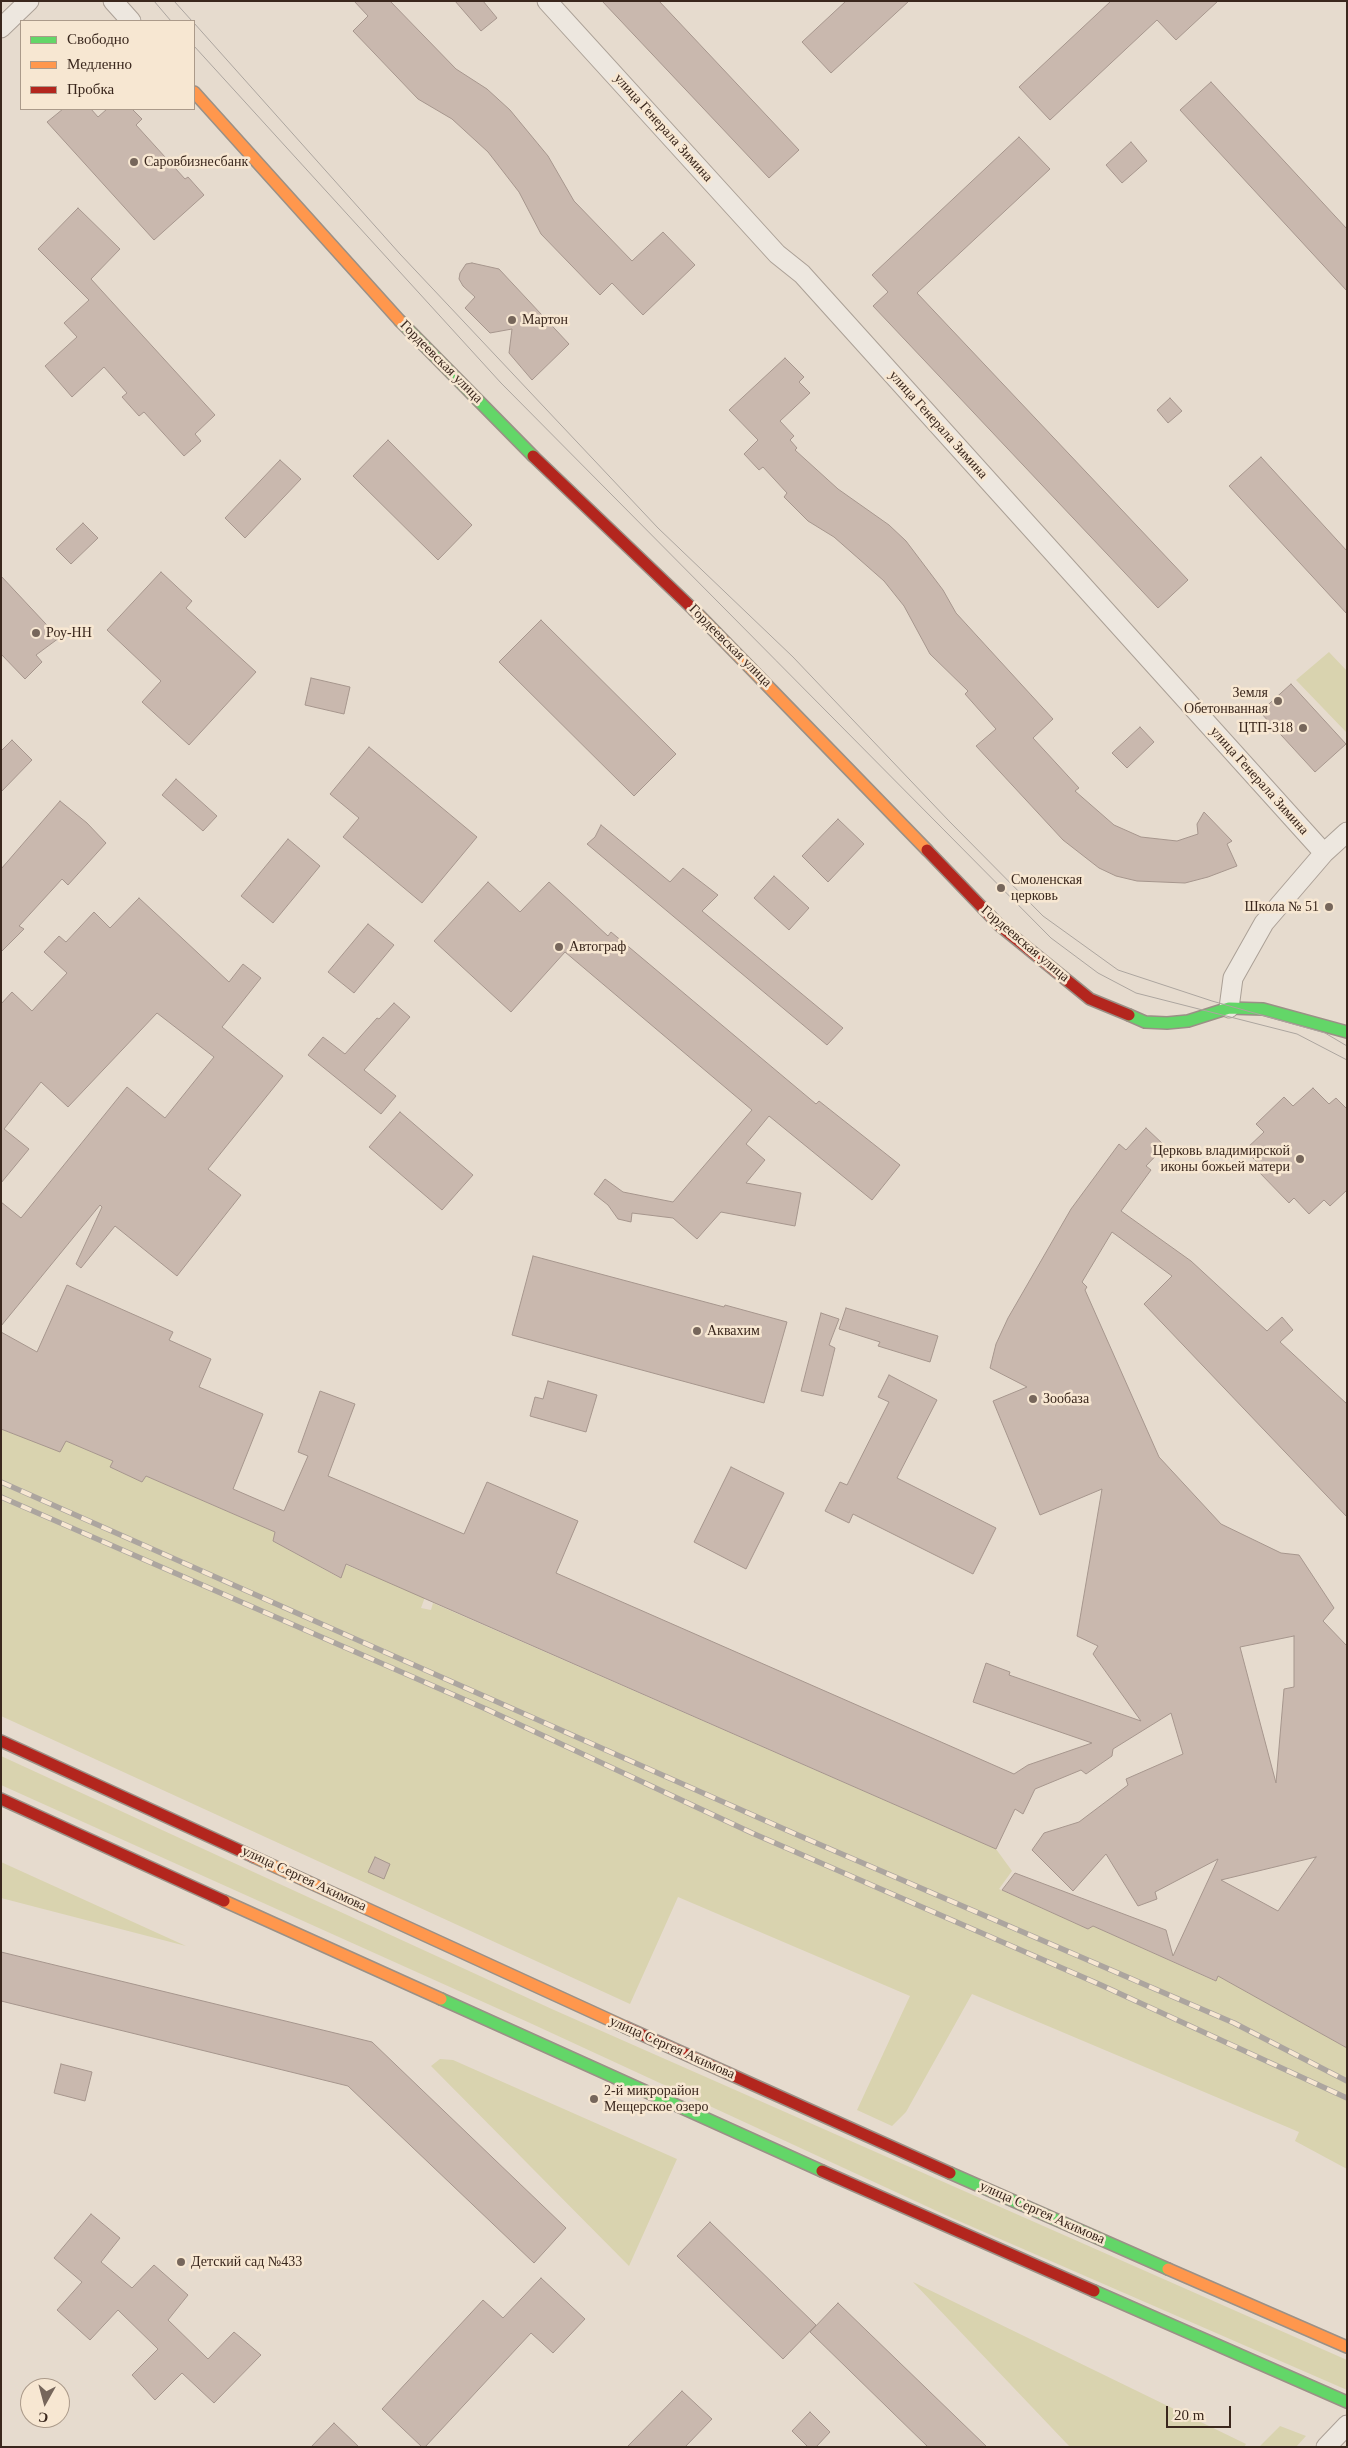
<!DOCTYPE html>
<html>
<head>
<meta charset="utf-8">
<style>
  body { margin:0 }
  #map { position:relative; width:1348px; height:2448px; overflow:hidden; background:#e6dbce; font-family:"Times New Roman",serif }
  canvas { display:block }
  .frame { position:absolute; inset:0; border:2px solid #3a271d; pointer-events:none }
  .legend { position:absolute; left:20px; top:20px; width:175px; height:90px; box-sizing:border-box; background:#f7e7d2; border:1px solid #ab9a8a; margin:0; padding:6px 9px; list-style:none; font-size:15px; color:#3a271d }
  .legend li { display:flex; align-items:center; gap:10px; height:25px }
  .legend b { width:25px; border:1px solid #ab9a8a }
  .north { position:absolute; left:20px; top:2378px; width:50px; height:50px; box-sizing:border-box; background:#f7e7d2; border:1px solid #ab9a8a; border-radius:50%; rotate:187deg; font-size:14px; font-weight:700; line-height:20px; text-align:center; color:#3a271d }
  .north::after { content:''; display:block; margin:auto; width:18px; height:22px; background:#76665b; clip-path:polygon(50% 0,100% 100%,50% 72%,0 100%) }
  .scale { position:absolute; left:1166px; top:2406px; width:65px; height:22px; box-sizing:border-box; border:2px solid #3a271d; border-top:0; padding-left:6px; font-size:15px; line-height:18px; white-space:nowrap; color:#3a271d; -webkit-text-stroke:4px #f7e7d2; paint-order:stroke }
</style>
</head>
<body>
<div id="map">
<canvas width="1348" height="2448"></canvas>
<div class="frame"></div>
<ul class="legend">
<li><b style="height:6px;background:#63d668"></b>Свободно</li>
<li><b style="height:6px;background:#ff974d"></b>Медленно</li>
<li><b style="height:6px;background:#b3261e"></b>Пробка</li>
</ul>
<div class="north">С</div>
<div class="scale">20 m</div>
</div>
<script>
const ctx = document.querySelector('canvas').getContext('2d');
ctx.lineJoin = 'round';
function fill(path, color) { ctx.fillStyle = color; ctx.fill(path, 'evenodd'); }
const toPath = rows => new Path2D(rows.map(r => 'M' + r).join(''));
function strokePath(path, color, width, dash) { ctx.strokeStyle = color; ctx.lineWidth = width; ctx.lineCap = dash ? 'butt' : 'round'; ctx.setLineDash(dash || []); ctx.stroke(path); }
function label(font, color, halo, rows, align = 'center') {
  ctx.font = font + ' "Times New Roman",serif'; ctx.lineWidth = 5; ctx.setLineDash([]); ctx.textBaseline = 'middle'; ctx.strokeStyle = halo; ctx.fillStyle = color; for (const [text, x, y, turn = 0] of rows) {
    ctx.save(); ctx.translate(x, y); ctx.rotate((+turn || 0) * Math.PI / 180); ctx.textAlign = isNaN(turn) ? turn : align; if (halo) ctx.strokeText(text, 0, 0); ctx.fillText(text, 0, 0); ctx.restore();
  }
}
fill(toPath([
  [1329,652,1347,671,1347,733,1296,680],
  [1,1429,19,1436,23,1429,66,1441,113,1461,110,1467,142,1482,146,1476,275,1532,273,1541,340,1578,346,1565,425,1597,421,1608,431,1610,433,1603,996,1849,1012,1871,999,1889,1088,1929,1093,1926,1215,1981,1218,1976,1347,2048,1347,2169,1295,2141,1299,2132,972,1994,906,2112,892,2126,857,2110,910,1996,678,1897,630,2004,1,1716],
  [1,1756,554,2010,1347,2360,1347,2390,952,2218,530,2023,1,1785],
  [1,1862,186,1946,1,1898],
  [440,2059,453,2060,677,2159,629,2266,431,2066],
  [913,2282,1246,2444,1244,2447,1070,2447],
  [1280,2426,1306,2436,1296,2447,1259,2447]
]), '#d9d3af');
const building = toPath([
  [354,1,390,1,456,69,487,89,510,110,548,156,574,201,632,261,663,232,695,265,643,315,612,283,600,295,541,234,519,192,488,152,452,119,418,99,353,31,368,16,354,1],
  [455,1,483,1,497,18,481,31,455,1],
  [602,1,659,1,799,150,769,178,602,1],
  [846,1,909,1,831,73,802,42,846,1],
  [1111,1,1218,1,1176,40,1157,20,1050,120,1019,87,1111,1],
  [1211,82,1347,229,1347,291,1180,110,1211,82],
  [63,109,91,109,98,117,107,109,132,109,142,119,136,125,185,179,188,177,204,195,154,240,47,122,63,109],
  [1019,137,1050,169,917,293,1188,580,1158,608,873,306,888,292,872,275,1019,137],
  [1131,142,1147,161,1122,183,1106,165,1131,142],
  [78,208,120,249,91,279,215,415,195,434,201,441,184,456,144,412,139,416,122,397,127,393,104,367,72,397,45,366,77,337,64,323,89,300,38,249,78,208],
  [472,263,499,269,569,344,532,380,509,353,512,329,490,333,465,308,475,297,463,286,459,279,460,273,466,264,472,263],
  [785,358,804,377,799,382,810,393,780,421,794,436,790,440,797,448,795,450,838,489,889,525,906,541,943,590,956,613,1053,719,1033,738,1079,788,1075,791,1114,825,1141,837,1177,841,1198,834,1197,824,1204,812,1232,841,1227,844,1237,866,1208,877,1185,883,1137,881,1116,876,1099,868,1063,840,976,746,996,729,965,694,968,691,930,654,904,606,884,581,834,537,808,521,784,497,787,493,763,467,759,470,744,454,758,440,729,410,785,358],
  [1170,398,1182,411,1168,423,1157,410,1170,398],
  [388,440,472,525,438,560,353,476,388,440],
  [1261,457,1347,551,1347,614,1229,486,1261,457],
  [280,460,301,479,245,538,225,518,280,460],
  [83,523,98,538,71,564,56,549,83,523],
  [161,572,192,601,186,608,256,672,189,745,142,702,161,681,107,630,161,572],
  [1,576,59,638,36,655,42,662,25,679,1,654,1,576],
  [541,620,676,754,634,796,499,662,541,620],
  [311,678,350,687,344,714,305,705,311,678],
  [1291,684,1346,744,1315,772,1260,712,1291,684],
  [1140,727,1154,742,1127,768,1112,753,1140,727],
  [12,740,32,760,1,792,1,751,12,740],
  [369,747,477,837,422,903,343,837,359,818,330,794,369,747],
  [176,779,217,816,203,831,162,795,176,779],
  [60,801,87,823,106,843,68,885,62,879,19,926,24,929,1,952,1,869,60,801],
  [838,819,864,844,828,882,802,856,838,819],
  [601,825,670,882,683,868,718,895,702,911,843,1028,827,1045,587,844,595,837,601,825],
  [288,839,320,866,273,923,241,896,288,839],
  [774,876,809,908,789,930,754,898,774,876],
  [488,882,520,912,549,882,608,936,611,932,816,1104,819,1101,900,1165,872,1200,769,1116,746,1144,765,1160,746,1183,801,1193,795,1226,721,1212,697,1239,673,1218,632,1213,631,1222,618,1219,608,1205,594,1194,605,1179,623,1192,673,1202,752,1110,565,952,511,1012,434,941,488,882],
  [139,898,229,982,243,964,261,978,222,1027,283,1076,208,1169,241,1195,177,1276,115,1226,81,1268,76,1264,102,1207,100,1205,1,1326,1,1202,21,1218,127,1087,165,1118,214,1057,157,1013,68,1107,41,1082,4,1129,29,1149,1,1183,1,1004,12,992,32,1011,67,973,44,952,59,936,66,942,94,912,110,928,139,898],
  [368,924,394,945,354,993,328,972,368,924],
  [394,1003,410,1017,364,1070,396,1096,381,1114,308,1055,323,1037,345,1054,377,1018,379,1019,394,1003],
  [1313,1088,1329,1104,1336,1098,1347,1109,1347,1190,1330,1206,1324,1200,1309,1214,1294,1198,1289,1203,1259,1172,1263,1168,1245,1150,1264,1132,1256,1124,1284,1097,1293,1106,1313,1088],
  [400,1112,473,1175,442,1210,369,1147,400,1112],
  [1146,1128,1165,1146,1146,1166,1151,1170,1121,1211,1191,1261,1267,1331,1282,1317,1293,1330,1280,1342,1347,1404,1347,1517,1144,1304,1172,1276,1112,1232,1082,1282,1087,1287,1085,1290,1159,1457,1221,1524,1281,1553,1299,1555,1334,1608,1323,1621,1347,1646,1347,2048,1218,1976,1216,1981,1093,1926,1088,1929,1002,1890,1015,1873,1166,1930,1173,1956,1218,1859,1155,1892,1157,1899,1138,1906,1106,1854,1073,1891,1032,1850,1044,1833,1079,1822,1128,1785,1126,1779,1183,1754,1171,1713,1113,1749,1112,1756,1086,1774,1081,1770,1035,1789,1023,1814,1015,1809,996,1849,346,1564,341,1578,273,1541,275,1532,146,1476,142,1482,110,1467,113,1461,66,1441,60,1452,1,1429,1,1332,37,1352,67,1285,173,1332,169,1340,211,1359,199,1387,263,1414,233,1489,284,1511,308,1456,298,1452,320,1391,355,1404,328,1476,464,1534,487,1482,578,1521,556,1573,1014,1774,1028,1765,1092,1743,973,1702,986,1663,1010,1672,1009,1675,1141,1721,1093,1654,1098,1646,1077,1636,1102,1489,1040,1515,993,1401,1027,1387,990,1368,996,1344,1008,1318,1071,1209,1119,1144,1126,1150,1146,1128],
  [1294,1636,1294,1687,1284,1689,1276,1783,1240,1647,1294,1636],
  [1316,1857,1278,1911,1221,1880,1316,1857],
  [533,1256,724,1307,725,1305,787,1322,764,1403,512,1335,533,1256],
  [846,1308,938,1336,930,1362,878,1346,880,1342,839,1329,846,1308],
  [821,1313,839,1319,829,1345,835,1348,823,1396,801,1391,821,1313],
  [889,1375,937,1400,897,1478,996,1528,973,1574,853,1514,849,1523,825,1511,840,1482,847,1485,889,1402,878,1397,889,1375],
  [548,1381,597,1395,586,1432,530,1416,535,1397,543,1399,548,1381],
  [731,1467,784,1493,746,1569,694,1542,731,1467],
  [375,1857,390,1864,384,1879,368,1872,375,1857],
  [1,1952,372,2042,566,2228,534,2263,348,2086,1,2001,1,1952],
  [61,2064,92,2072,85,2101,54,2093,61,2064],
  [91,2214,120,2238,101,2262,132,2288,154,2265,188,2295,168,2320,208,2359,234,2332,261,2355,214,2403,182,2373,155,2400,132,2375,158,2349,118,2310,90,2340,57,2310,82,2282,54,2258,91,2214],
  [710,2222,816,2325,783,2359,677,2256,710,2222],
  [541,2278,585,2319,553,2353,531,2333,425,2447,422,2447,382,2409,483,2300,503,2318,541,2278],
  [838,2303,987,2447,928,2447,810,2332,838,2303],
  [682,2391,712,2419,685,2447,627,2447,682,2391],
  [810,2412,830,2432,816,2447,808,2447,792,2431,810,2412],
  [334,2423,359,2447,311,2447,334,2423]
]);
fill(building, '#c9b8ae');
strokePath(building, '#a6968d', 1);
const street = toPath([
  [113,1,131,21],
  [547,1,777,254,802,274,1324,853],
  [1,28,29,1],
  [1229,1008,1233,978,1264,923,1324,853,1347,832],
  [1326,2447,1347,2425]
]);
const fast = toPath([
  [400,321,533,456],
  [1129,1015,1145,1022,1167,1023,1188,1021,1229,1008,1263,1009,1347,1032],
  [441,1999,822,2171],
  [950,2173,1168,2269],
  [1094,2291,1347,2402]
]);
const slow = toPath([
  [194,92,400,321],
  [694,610,927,850],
  [254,1857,625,2027],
  [224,1901,441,1999],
  [1168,2269,1347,2347]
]);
const jam = toPath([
  [533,456,694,610],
  [927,850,999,925,1090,999,1129,1015],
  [1,1741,254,1857],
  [1,1799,224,1901],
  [625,2027,950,2173],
  [822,2171,1094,2291]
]);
strokePath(street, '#aba096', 21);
strokePath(fast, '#9a9086', 14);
strokePath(slow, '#9a9086', 14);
strokePath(jam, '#9a9086', 14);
strokePath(street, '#ede7df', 19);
strokePath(fast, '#63d668', 11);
strokePath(slow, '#ff974d', 11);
strokePath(jam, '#b3261e', 11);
strokePath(toPath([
  [154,1,171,21],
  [174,1,192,21],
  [194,23,400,254,658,528,793,657,949,821,1043,916,1118,970,1212,1001,1325,1033,1347,1046],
  [194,46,501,383,1051,938,1098,973,1136,993,1297,1034,1347,1060]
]), '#aca59f', 1);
const rail = toPath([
  [1,1482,800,1836,1234,2023,1347,2081],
  [1,1497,486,1709,752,1833,1101,1985,1347,2098]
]);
strokePath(rail, '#aca59f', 5.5);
strokePath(rail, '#f7e7d2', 4, [11]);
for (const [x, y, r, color] of [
  [134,162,5,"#76665b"],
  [512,320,5,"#76665b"],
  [36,633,5,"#76665b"],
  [1278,701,5,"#76665b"],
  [1303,728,5,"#76665b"],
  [1001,888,5,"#76665b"],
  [1329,907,5,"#76665b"],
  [559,947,5,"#76665b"],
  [1300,1159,5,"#76665b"],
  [697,1331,5,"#76665b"],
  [1033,1399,5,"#76665b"],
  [594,2099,5,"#76665b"],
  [181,2262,5,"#76665b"]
]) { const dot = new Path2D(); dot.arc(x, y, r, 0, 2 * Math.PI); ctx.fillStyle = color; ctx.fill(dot); strokePath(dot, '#f7e7d2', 2); }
label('14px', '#3a271d', '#f7e7d2', [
  ["улица Генерала Зимина",663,128,48],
  ["Гордеевская улица",441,362,45],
  ["улица Генерала Зимина",938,425,48],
  ["Гордеевская улица",730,646,45],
  ["улица Генерала Зимина",1259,781,48],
  ["Гордеевская улица",1025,944,40],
  ["улица Сергея Акимова",304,1879,25],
  ["улица Сергея Акимова",672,2048,24],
  ["улица Сергея Акимова",1042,2213,24]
]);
label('14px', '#3a271d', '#f7e7d2', [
  ["Саровбизнесбанк",144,162],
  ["Мартон",522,320],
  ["Роу-НН",46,633],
  ["Земля",1268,693,"right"],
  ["Обетонванная",1268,709,"right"],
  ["ЦТП-318",1293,728,"right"],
  ["Смоленская",1011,880],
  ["церковь",1011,896],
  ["Школа № 51",1319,907,"right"],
  ["Автограф",569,947],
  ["Церковь владимирской",1290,1151,"right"],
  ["иконы божьей матери",1290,1167,"right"],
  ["Аквахим",707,1331],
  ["Зообаза",1043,1399],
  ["2-й микрорайон",604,2091],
  ["Мещерское озеро",604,2107],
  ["Детский сад №433",191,2262]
], 'left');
</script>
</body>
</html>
